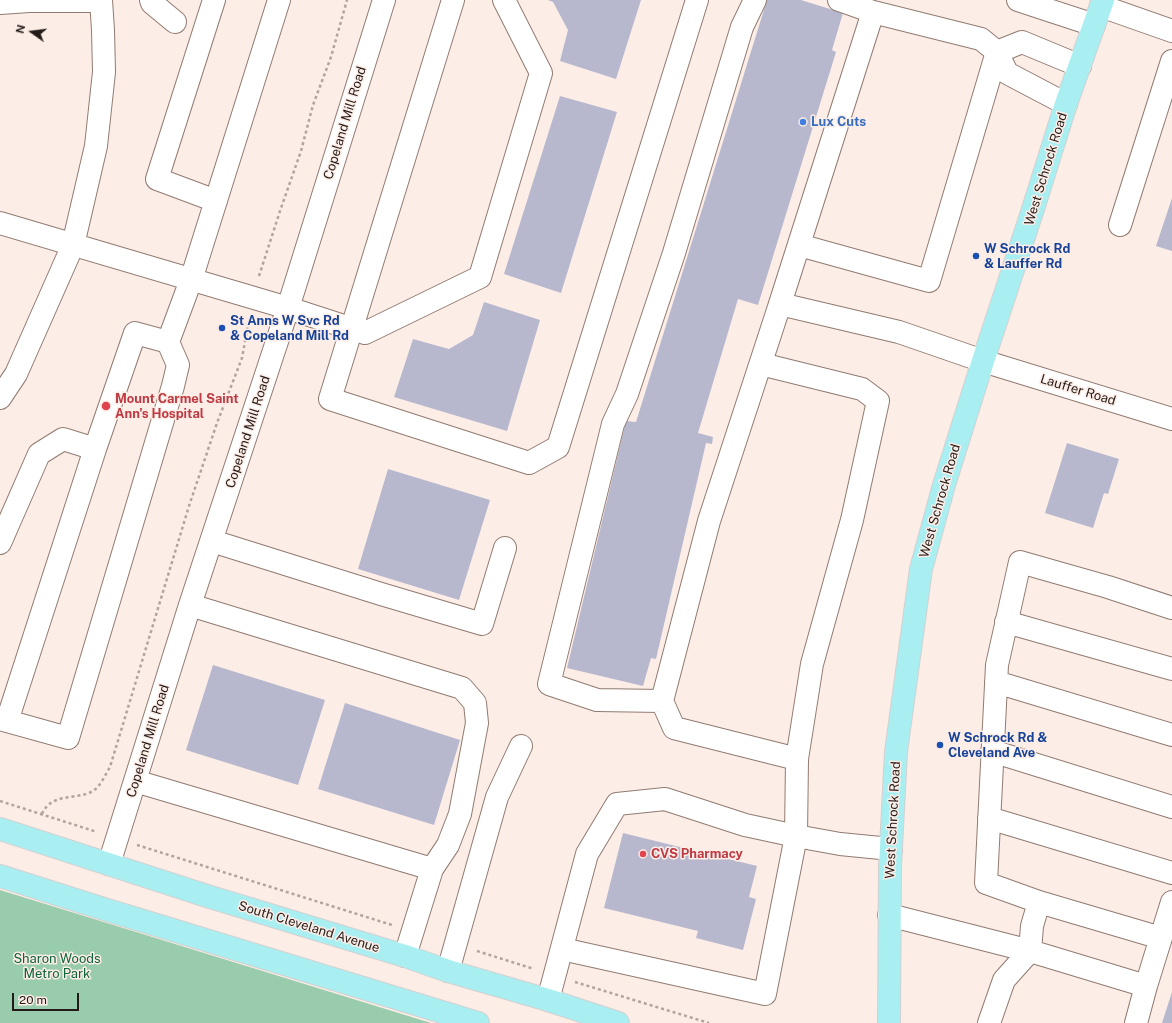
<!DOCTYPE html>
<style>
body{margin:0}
#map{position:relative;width:1172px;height:1023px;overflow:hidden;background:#fdede7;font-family:"Public Sans",sans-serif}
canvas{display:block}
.north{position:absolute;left:12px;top:12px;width:40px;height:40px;-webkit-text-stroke:3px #fdede7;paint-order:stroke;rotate:284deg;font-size:11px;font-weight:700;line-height:16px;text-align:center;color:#241b18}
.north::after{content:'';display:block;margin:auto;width:14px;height:18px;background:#241b18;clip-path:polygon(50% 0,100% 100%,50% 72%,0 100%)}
.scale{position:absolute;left:12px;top:993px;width:67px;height:18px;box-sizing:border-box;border:2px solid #241b18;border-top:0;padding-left:5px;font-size:12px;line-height:14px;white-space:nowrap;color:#241b18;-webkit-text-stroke:3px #fdede7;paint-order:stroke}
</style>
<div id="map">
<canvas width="1172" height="1023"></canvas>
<div class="north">N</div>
<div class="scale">20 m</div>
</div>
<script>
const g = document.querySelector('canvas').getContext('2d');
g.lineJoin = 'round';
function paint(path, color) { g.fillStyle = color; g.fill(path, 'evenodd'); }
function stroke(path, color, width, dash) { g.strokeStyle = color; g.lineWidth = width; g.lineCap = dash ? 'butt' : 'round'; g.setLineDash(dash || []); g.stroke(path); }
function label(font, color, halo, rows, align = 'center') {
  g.font = font + ' "Public Sans",sans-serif'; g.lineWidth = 3; g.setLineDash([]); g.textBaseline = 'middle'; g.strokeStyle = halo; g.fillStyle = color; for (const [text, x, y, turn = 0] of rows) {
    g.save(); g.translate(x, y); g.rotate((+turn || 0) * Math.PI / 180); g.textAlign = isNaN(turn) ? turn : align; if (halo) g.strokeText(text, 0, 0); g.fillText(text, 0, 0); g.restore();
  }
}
paint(new Path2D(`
 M0 890 431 1023H0Z`), '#99ccac');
paint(new Path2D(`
 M548 0H641L616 79 560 61 568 30 553 2Z
 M767 0H801L843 13 832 50 836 52 758 305 738 299 698 433 713 437 712 444 706 443 656 659 651 658 643 686 567 668 626 421 636 422Z
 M560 96 617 112 561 293 504 274Z
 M1172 198V251L1156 246Z
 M484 302 540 320 507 431 394 397 413 339 449 349 473 335Z
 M1067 443 1119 459 1108 494 1104 493 1093 528 1045 513Z
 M388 469 490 500 459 600 358 569Z
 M213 665 325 700 298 785 186 750Z
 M345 703 460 740 434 825 318 789Z
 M623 833 757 866 749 897 756 899 743 950 696 938 698 931 604 908Z
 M1172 992V1023H1162Z`), '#b7b8ce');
const minor = new Path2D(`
 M151 0 152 3 175 22
 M214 0 157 179 216 201
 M453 0 330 399 529 463 558 447 697 0
 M1018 0 1094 25
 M0 3 29 1H101
 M1101 6 1172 31
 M873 12 981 39 997 52 1007 73 1066 104
 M997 52 1022 42 1080 66
 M0 223 288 308 365 333 480 277 541 73 504 0
 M1120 225 1172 61
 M799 245 929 281 997 52
 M779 307 873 12 839 0
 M761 364 862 389 878 401 852 520 812 664 797 759
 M0 398 16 374 73 245 96 146 104 72 103 30 101 0
 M212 541 381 594 482 624 505 548
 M0 543 39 454 63 439 95 449 135 333 168 342
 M190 605 462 688 475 703 477 723 460 814 448 845 432 869 405 956
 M1006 622 1172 669
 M996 682 1172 735
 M662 701 597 700 549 684 613 424 627 394 674 253 742 27 755 0
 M0 719 68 738 173 386 178 365 168 342 191 280 279 0
 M7 721 95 449
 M992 751 1172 807
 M135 781 432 869
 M989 818 1172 873
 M891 849 840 844 796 836 797 759 674 728 662 701 709 521 780 304 899 332 983 361 1172 419
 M109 864 190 605 288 308 384 0
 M1039 902 1161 938
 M889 915 1030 951 1146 986 1136 1023
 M448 971 497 797 521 746
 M1146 986 1172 902
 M548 1000 587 854 617 804 665 799 745 825 796 836 765 994 562 949
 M989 1023 1004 980 1030 951 1032 926 1039 902 986 883 997 665 1020 562 1108 587 1172 608`);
const major = new Path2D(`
 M0 829 207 896 405 956 448 971 548 1000 618 1023
 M0 876 104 909 478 1023
 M889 1023 890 866 896 752 921 569 944 485 983 361 1034 206 1066 104 1103 0`);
stroke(minor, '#917b71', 24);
stroke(major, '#d3d1d1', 24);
stroke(new Path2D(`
 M259 276 280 211 301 151 313 105 331 57 347 0
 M0 801 97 832
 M42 814C51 793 74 800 91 792 100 788 105 775 110 767L189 506 217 423 242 358 249 320
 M137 845 392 925
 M477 951 534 969
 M575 982 709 1023`), '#b1a49f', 2.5, [3, 3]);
stroke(minor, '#fff', 22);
stroke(major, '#a9eef1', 22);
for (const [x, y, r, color] of [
 [803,122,4,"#3f7fe0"],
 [976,256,4,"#1a4fb4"],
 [222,328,4,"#1a4fb4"],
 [106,406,5,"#e0444e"],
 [940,745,4,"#1a4fb4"],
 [643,854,4,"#e0444e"]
]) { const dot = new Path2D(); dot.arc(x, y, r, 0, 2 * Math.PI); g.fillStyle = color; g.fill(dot); stroke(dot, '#fdede7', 1.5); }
label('bold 13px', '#366cbe', '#fdede7', [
 ["Lux Cuts",811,122]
], 'left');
label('13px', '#241b18', '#fdede7', [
 ["Copeland Mill Road",345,123,-73],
 ["West Schrock Road",1046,169,-73],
 ["Lauffer Road",1078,390,17],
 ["Copeland Mill Road",248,432,-72],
 ["West Schrock Road",940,501,-74],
 ["Copeland Mill Road",148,741,-73],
 ["West Schrock Road",893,820,-87],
 ["South Cleveland Avenue",309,927,17]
]);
label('bold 13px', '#164399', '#fdede7', [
 ["W Schrock Rd",984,249],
 ["& Lauffer Rd",984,264],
 ["St Anns W Svc Rd",230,321],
 ["& Copeland Mill Rd",230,336],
 ["W Schrock Rd &",948,738],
 ["Cleveland Ave",948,753]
], 'left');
label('bold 13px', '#be3a42', '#fdede7', [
 ["Mount Carmel Saint",115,399],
 ["Ann's Hospital",115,414],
 ["CVS Pharmacy",651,854]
], 'left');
label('13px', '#0c633c', '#fdede7', [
 ["Sharon Woods",57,959],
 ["Metro Park",57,974]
]);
</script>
